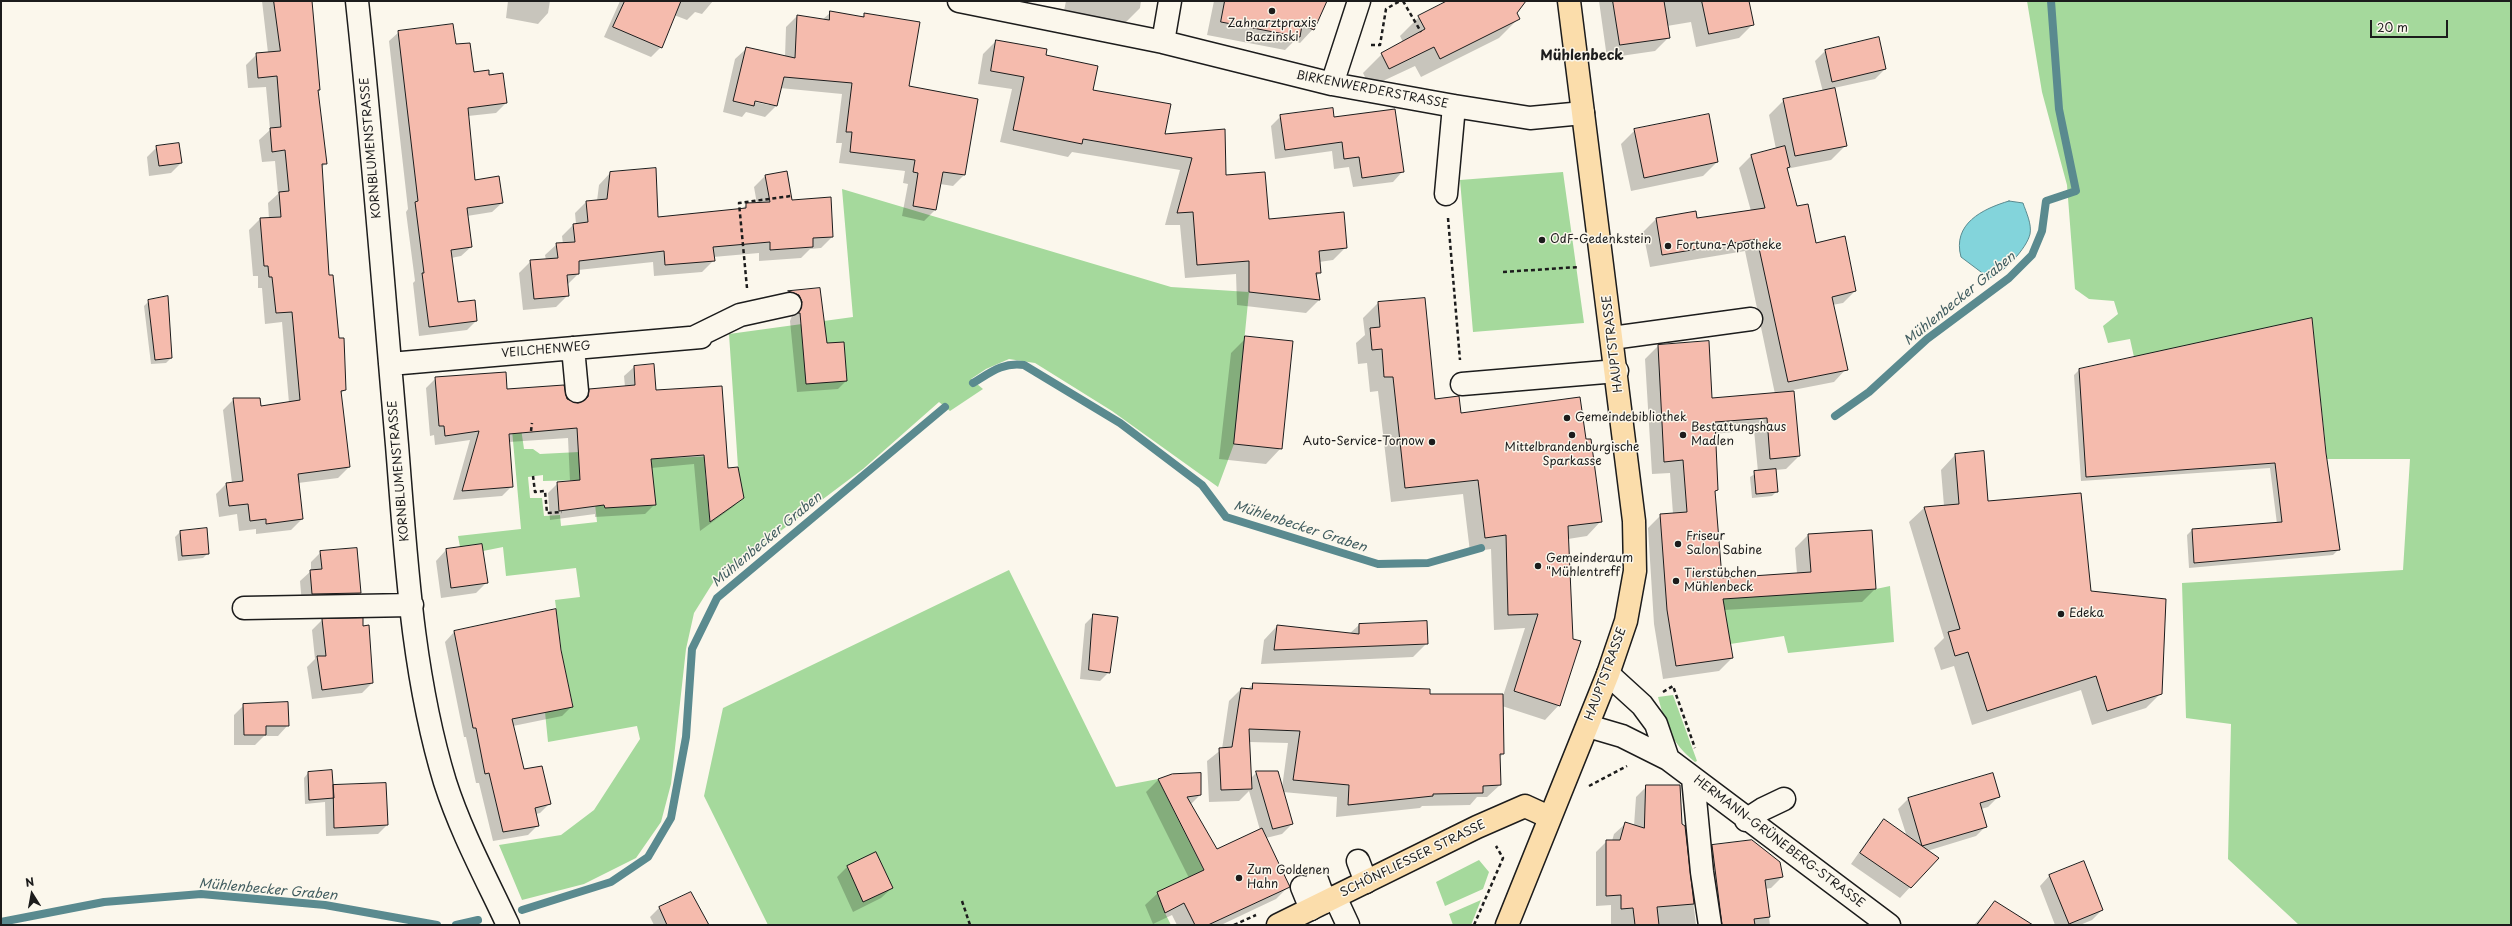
<!DOCTYPE html>
<meta charset="utf-8">
<style>
body{margin:0}
#map{position:relative;width:2512px;height:926px;overflow:hidden;background:#fbf7ec;font-family:"Playpen Sans",sans-serif}
canvas{display:block}
.frame{position:absolute;inset:0;border:2px solid #1c1c1c;pointer-events:none}
.north{position:absolute;left:12px;top:874px;width:40px;height:40px;-webkit-text-stroke:3px #fbf7ec;paint-order:stroke;rotate:349deg;font-size:11px;font-weight:700;line-height:16px;text-align:center;color:#1c1c1c}
.north::after{content:'';display:block;margin:auto;width:14px;height:18px;background:#1c1c1c;clip-path:polygon(50% 0,100% 100%,50% 72%,0 100%)}
.scale{position:absolute;left:2370px;top:20px;width:78px;height:18px;box-sizing:border-box;border:2px solid #1c1c1c;border-top:0;padding-left:5px;font-size:12px;line-height:14px;white-space:nowrap;color:#1c1c1c;-webkit-text-stroke:3px #fbf7ec;paint-order:stroke}
</style>
<div id="map">
<canvas width="2512" height="926"></canvas>
<div class="frame"></div>
<div class="north">N</div>
<div class="scale">20 m</div>
</div>
<script>
const g = document.querySelector('canvas').getContext('2d');
g.lineJoin = 'round';
function paint(path, color) { g.fillStyle = color; g.fill(path, 'evenodd'); }
function stroke(path, color, width, dash) { g.strokeStyle = color; g.lineWidth = width; g.lineCap = dash ? 'butt' : 'round'; g.setLineDash(dash || []); g.stroke(path); }
function label(font, color, halo, rows, align = 'center') {
  g.font = font + ' "Playpen Sans",sans-serif'; g.lineWidth = 3; g.setLineDash([]); g.textBaseline = 'middle'; g.strokeStyle = halo; g.fillStyle = color; for (const [text, x, y, turn = 0] of rows) {
    g.save(); g.translate(x, y); g.rotate((+turn || 0) * Math.PI / 180); g.textAlign = isNaN(turn) ? turn : align; if (halo) g.strokeText(text, 0, 0); g.fillText(text, 0, 0); g.restore();
  }
}
paint(new Path2D(`
 M2027 1H2511V925H2299L2228 859 2231 724 2186 718 2182 583 2403 570 2410 459H2327L2312 318 2134 357 2130 339 2108 343 2103 326 2118 314 2114 301 2089 299 2075 289 2067 185 2042 92Z
 M1563 172 1584 323 1473 332 1460 180Z
 M842 189 1171 287 1249 292 1234 444 1218 487 1112 411 1035 363 1009 359 986 369 971 379 983 389 950 411 939 402 863 469 714 581 694 613 686 649 671 784 661 822 636 858 584 884 522 900 499 845 561 835 594 810 640 739 637 726 548 742 545 712 573 706 562 655 555 600 580 597 576 568 506 576 503 547 483 551 481 544 460 547 458 536 521 529 512 430 521 428 524 449H533L540 454 579 452 580 480 543 481V475L528 477 530 498H542L544 516 560 515 561 526 597 522 589 451 668 419 671 458 715 456 717 469 705 471 710 522 743 498 738 467 729 334 853 317Z
 M1009 570 1116 787 1158 779 1205 873 1165 913 1171 925H768L704 796 723 708Z
 M1890 586 1894 642 1788 653 1784 636 1730 644 1713 599 1876 589Z
 M1673 695 1697 761 1695 762C1671 742 1666 727 1658 697Z
 M1479 860 1489 872 1483 889 1445 906 1436 882Z
 M1481 900 1471 925H1453L1449 914Z`), '#a5d99c');
const water = new Path2D(`
 M2009 201 2023 203C2026 212 2032 224 2030 234 2027 248 2003 274 1989 278L1961 257C1952 224 1982 209 2009 201Z`);
paint(water, '#83d4db');
stroke(water, '#5a8a8f', 1);
paint(new Path2D(`
 M262 1H311L319 89 317 91 326 163 321 168 329 276 345 390 340 394 349 467 338 478 298 483 302 519 291 530 256 534V529L239 531 237 514 219 517 216 494 227 483H232L223 410 234 399 260 407 289 403 282 322 265 324 262 288H258V276H253L249 230 260 219H269L268 203 278 194 275 161 262 162 259 140 270 130 266 87 248 88 246 65 257 54 268 53Z
 M508 1H550L548 13 538 24 506 18Z
 M620 1H713L702 14 695 12 687 20 674 15 661 47 651 57 604 37Z
 M1066 1H1141L1140 8 1125 23 1064 11Z
 M1214 1H1326L1313 29 1300 43 1294 41 1285 50 1207 35Z
 M1449 1H1524L1516 13 1519 18 1499 38 1421 77 1415 66 1370 87 1363 73 1382 54 1403 42 1400 36 1419 17Z
 M1599 1H1748L1753 24 1739 38 1696 47 1691 22 1667 26 1669 37 1655 51 1607 58Z
 M831 12 862 17 865 14 908 87 977 100 964 175 953 186 940 184 936 209 924 221 902 216 908 184 903 183 905 171 839 163 842 143H836L842 94 780 88 776 106 765 117 746 112 742 117 723 112 735 59 747 48 785 57 786 27 797 16 822 20ZM750 99 769 103V105L750 101Z
 M399 32 455 45 473 74 488 76 506 103 496 113 468 116 474 181 502 203 492 212 467 216 471 247 461 256 451 258 457 304 476 321 467 330 419 336 413 283 415 281 406 212 408 209 389 41Z
 M996 41 1045 56 1092 91 1225 176 1268 220 1346 247 1333 260 1319 262 1320 273 1315 277 1319 300 1306 313 1237 305 1236 274 1185 278 1180 225H1165L1180 170 1072 152 1068 157 1000 142 1012 89 978 84 983 54Z
 M1826 50 1885 69 1875 79 1834 88 1846 145 1831 160 1786 169 1796 207 1815 244 1855 291 1843 303 1832 305 1846 369 1834 382 1793 390 1799 456 1786 469 1775 470 1777 491 1772 496 1752 498 1750 477 1758 472 1754 430 1714 434 1717 490 1714 492 1721 579 1797 574 1795 548 1808 535 1875 589 1862 602 1724 610 1732 658 1719 671 1663 679 1654 624 1648 528 1661 515 1673 514 1670 473 1652 474 1645 359 1658 346 1712 400 1775 394 1745 251 1650 267 1643 232 1656 219 1695 212 1696 219 1751 211 1739 168 1752 155 1776 149 1769 115 1784 100 1823 92 1815 61Z
 M1281 116 1333 119 1403 171 1393 182 1353 187 1349 167 1334 169 1332 151 1275 159 1271 126Z
 M1635 130 1717 162 1703 176 1631 191 1621 144Z
 M157 147 181 163 171 173 149 176 147 157Z
 M610 173 657 218 741 210 747 204H757L754 187 765 176 832 237 821 248 810 249 801 258 759 261V253L713 257 714 260 702 272 654 276 653 262 578 270V274L567 285 568 295 556 307 523 310 519 273 531 261 546 260 545 255 557 244H563L562 236 573 225 576 224 575 213 586 202 597 201 599 185Z
 M819 289 826 344 846 381 838 389 797 392 790 321 794 311 781 299 788 292ZM799 297H801L804 307Z
 M149 301 171 358 166 363 151 364 144 306Z
 M1378 303 1434 400 1460 415 1586 441 1601 521 1587 536 1568 539 1559 705 1545 720 1502 706 1503 754 1499 758 1500 785 1487 797H1477L1470 805 1422 806 1420 808 1336 817 1337 797 1283 792 1292 824 1282 834 1266 838 1288 887 1276 899 1221 925H1177L1172 915 1153 924 1145 905 1158 893 1189 878 1146 792 1158 780 1172 775 1200 795 1190 805 1216 850 1260 830 1249 791 1239 801 1209 802 1207 761 1222 749 1229 701 1241 689 1247 690 1253 684 1502 699 1525 628 1494 630 1491 549 1470 552 1463 494 1391 502 1378 391 1370 392 1367 363 1358 364 1356 343 1365 335 1363 318ZM1249 742 1288 743 1282 788 1257 772 1251 778Z
 M1246 338 1281 448 1266 464 1219 459 1231 353Z
 M634 367 727 469 743 497 733 507 700 531 694 464 651 468 655 504 645 514 595 517V514L550 520 548 493 558 483 570 481 568 438 509 442 512 486 502 496 453 500 470 440 435 445 434 435 430 436 426 388 436 378 566 399 579 404 580 399 590 390 625 387 624 376Z
 M2079 370 2325 453 2339 549 2333 555 2189 568 2187 535 2192 530 2277 524 2270 468 2081 481 2074 375Z
 M1955 455 1988 502 2090 592 2161 693 2146 708 2092 725 2081 690 1972 725 1954 666 1941 670 1934 648 1944 638 1909 522 1924 508 1944 506 1941 470Z
 M206 529 208 553 203 558 178 561 175 537 180 532Z
 M481 545 487 582 476 593 441 598 436 561 446 550Z
 M356 549 360 593 349 603 302 604 300 581 311 571V562L321 552Z
 M1094 615 1109 672 1100 681 1080 679 1085 624Z
 M322 620 372 683 362 693 312 699 307 667 315 659 312 630Z
 M1359 625 1427 643 1413 657 1261 664 1264 640 1277 626 1349 634Z
 M454 632 560 650 572 706 562 716 513 726 524 770 550 803 540 813 536 814 538 825 528 835 493 841 479 783H476L466 737H464L445 642Z
 M244 705 288 725 278 736H264L255 745H234V715Z
 M308 773 332 788 387 825 378 834 326 836 325 802 305 804 304 778Z
 M1647 786 1684 826 1696 925H1611V905L1596 906V852L1607 841H1612L1614 834 1625 824 1634 826 1636 797Z
 M1999 796 1988 807 1981 809 1986 826 1976 836 1927 851 1937 858 1900 898 1851 864 1874 831 1884 821 1907 837 1898 809 1908 799Z
 M1712 846 1782 877 1771 888 1765 889 1770 925H1711L1702 857Z
 M876 853 892 888 881 898 853 912 837 877 847 867Z
 M2050 875 2102 910 2092 920 2080 925H2055L2040 886Z
 M691 893 687 925H654L650 917 659 908Z
 M1995 902 2031 925H1974Z`), '#0003');
stroke(new Path2D(`
 M973 383C991 372 1003 362 1024 365L1120 423 1202 485 1226 517 1378 564 1428 563 1481 548
 M1835 416 1869 392 1927 339 2009 278 2032 255 2042 231 2046 201 2076 191 2059 109 2051 1
 M522 910 611 882 648 857 671 818 686 737 692 649 717 598 945 407
 M1 922 104 902 201 894 325 905 437 925
 M456 925 478 920`), '#5a8a8f', 8);
const building = new Path2D(`
 M274 1H312L320 90H318L327 164H322L329 275H333L339 338H344L346 390 341 391 350 467 298 474 303 519 266 524V519L250 521 248 504 229 506 226 483 243 481 233 398H260L261 406 300 400 292 312 276 313 272 277H269L268 266H264L260 218 281 217 279 192 289 191 285 150 272 152 270 128 281 127 277 76 258 78 256 53 280 51Z
 M625 1H681L662 48 613 27Z
 M1225 1H1327L1314 30 1302 25 1300 37 1221 22Z
 M1447 1H1526L1517 13 1520 19 1440 59 1434 47 1389 69 1381 53 1425 29 1418 16Z
 M1613 1H1664L1670 38 1620 45Z
 M1702 1H1749L1754 25 1709 34Z
 M830 11 864 17V13L920 22 909 86 978 99 965 175 943 172 936 210 913 206 918 173 913 172 915 160 850 152 852 132H846L852 83 784 77 777 106 755 101 754 106 733 101 746 47 795 58 797 15 829 20Z
 M453 24 456 44 470 43 474 72 489 70V75L503 73 507 103 468 108 475 180 499 176 503 203 467 208 472 247 451 250 458 302 475 300 477 321 429 327 422 273H424L415 202 418 201 398 31Z
 M1879 37 1886 69 1832 82 1825 50Z
 M996 40 1047 49 1046 55 1098 66 1093 90 1171 104 1165 134 1225 129 1226 175 1265 172 1269 219 1344 212 1347 248 1319 251 1321 273H1316L1320 300 1249 292V261L1197 265 1193 212 1177 213 1192 158 1083 139 1082 144 1013 130 1024 77 991 71Z
 M1835 88 1847 146 1795 156 1783 99Z
 M1333 108 1334 117 1395 109 1404 172 1362 178 1359 157 1344 159 1342 142 1285 150 1280 115Z
 M1709 114 1718 162 1644 178 1634 129Z
 M179 143 182 163 159 166 156 146Z
 M1785 146 1790 167 1787 168 1797 206 1808 204 1816 243 1845 236 1856 291 1832 297 1848 370 1788 382 1757 239 1662 255 1656 218 1696 211 1697 218 1765 208 1751 155Z
 M656 168 658 217 746 208V203L770 202 765 175 787 171 792 200 831 197 833 237 813 238V247L770 250V242L713 247 715 261 665 265 664 251 579 261V274L567 275 569 296 534 299 530 260 558 258 556 243 575 242 573 224 588 222 586 201 607 199 610 172Z
 M820 288 827 343 844 342 847 381 806 384 800 313H798L802 302 799 295 788 291Z
 M168 296 172 358 155 360 148 300Z
 M1425 298 1435 399 1459 396 1461 413 1580 397 1586 439H1591L1602 522 1568 526 1573 639 1581 641 1560 706 1514 691 1538 614 1508 615 1506 535 1485 538 1478 480 1405 488 1393 377H1384L1382 349 1372 350 1370 328 1380 327 1378 302Z
 M2312 318 2326 453 2340 550 2194 563 2192 529 2282 522 2275 463 2086 477 2079 369Z
 M1245 336 1293 341 1282 449 1234 444Z
 M1709 341 1712 398 1794 391 1800 456 1770 459 1767 418 1715 422 1718 490 1715 491 1722 578 1811 572 1808 534 1872 530 1876 589 1723 599 1733 658 1676 666 1667 610 1660 514 1687 512 1683 460 1664 462 1658 345Z
 M654 364 656 390 722 386 728 468 738 467 744 498 710 522 704 455 651 459 656 505 605 508 604 505 559 511 557 482 580 480 577 428 509 434 513 487 462 491 479 431 445 436 444 426H439L435 377 506 372 507 389 564 385 567 399 578 403 588 397 589 389 635 385 634 366Z
 M1984 451 1988 501 2081 493 2091 591 2166 599 2162 694 2107 711 2096 676 1987 711 1968 652 1955 656 1948 632 1960 629 1924 507 1959 504 1955 454Z
 M1776 469 1778 492 1756 494 1754 471Z
 M207 528 209 554 182 556 180 531Z
 M482 544 488 583 451 588 446 549Z
 M357 548 361 593 312 594 310 570 322 569 320 551Z
 M556 609 561 650 573 707 512 719 524 769 542 766 551 804 535 808 539 826 503 832 489 773 485 774 476 728H473L454 631Z
 M1093 614 1118 617 1110 673 1089 670Z
 M363 618V626L369 625 373 683 322 690 317 656H326L322 619Z
 M1427 621 1428 644 1274 650 1277 625 1359 634V624Z
 M1253 683 1430 689V694H1503L1504 754H1500L1501 785 1483 786V793L1433 794V796L1348 805 1349 785 1293 780 1300 731 1249 729 1252 789 1221 790 1219 748 1232 747 1241 688 1252 689Z
 M288 702 289 726H266V735H244L243 704Z
 M332 770 334 798 309 800 308 772Z
 M1256 771H1278L1293 824 1273 829Z
 M1201 773V795L1187 797 1217 849 1262 828 1290 887 1208 925H1195L1184 903 1165 913 1157 892 1204 870 1158 779 1172 774Z
 M1993 773 2000 797 1980 803 1987 827 1922 846 1908 798Z
 M386 783 388 825 334 828 333 785Z
 M1646 785H1680L1682 824 1685 826 1694 904 1657 907 1659 925H1635L1633 908 1621 909V895L1606 896V840H1620L1625 822 1644 828Z
 M1884 819 1939 858 1911 888 1860 853Z
 M1752 840 1780 862 1783 877 1765 880 1770 917 1754 919 1755 925H1722L1712 845Z
 M876 852 893 888 863 902 847 866Z
 M2084 861 2103 910 2069 924 2049 875Z
 M691 892 709 925H667L659 907Z
 M1995 901 2033 925H1977Z`);
paint(building, '#f5bbad');
stroke(building, '#1c1c1c', 1);
const minor = new Path2D(`
 M357 1C373 149 384 297 397 445 406 557 412 674 445 782 461 832 486 878 508 925
 M959 1 1163 42 1332 84 1454 106 1530 118 1583 113
 M1163 42 1170 1
 M1332 84 1359 1
 M1446 194 1454 106
 M695 337 740 315 790 304
 M1612 338 1751 319
 M573 348 577 391
 M390 364 701 337
 M1462 384 1617 371
 M244 608 412 605
 M1608 674 1642 705 1656 724 1668 759
 M1588 726 1622 736 1668 759 1889 925
 M1693 778 1702 872 1710 925
 M1746 820 1763 809 1784 799
 M1358 861 1366 882
 M1317 880 1325 902
 M1302 887 1311 909
 M1335 897 1348 925`);
const major = new Path2D(`
 M1278 925 1477 827 1525 806 1549 817
 M1507 925 1608 674 1626 621 1635 571 1634 521 1569 1`);
stroke(minor, '#1c1c1c', 25);
stroke(major, '#1c1c1c', 25);
stroke(new Path2D(`
 M1403 1 1421 32
 M1371 45H1380L1386 9 1400 1
 M1448 218 1460 360
 M1503 272 1579 267
 M747 288 739 203 791 196
 M531 431 532 423
 M533 476 535 492 545 491 547 513 562 512
 M1663 692 1673 686 1695 748
 M1589 786 1627 766
 M962 901 970 925
 M1234 925 1256 915
 M1474 925 1503 858 1496 846`), '#1c1c1c', 2.5, [4, 3]);
stroke(minor, '#fbf7ec', 22);
stroke(major, '#fbddab', 22);
for (const [x, y, r, color] of [
 [1272,11,4,"#1c1c1c"],
 [1542,240,4,"#1c1c1c"],
 [1668,246,4,"#1c1c1c"],
 [1567,418,4,"#1c1c1c"],
 [1572,435,4,"#1c1c1c"],
 [1683,435,4,"#1c1c1c"],
 [1432,442,4,"#1c1c1c"],
 [1678,544,4,"#1c1c1c"],
 [1538,566,4,"#1c1c1c"],
 [1676,581,4,"#1c1c1c"],
 [2061,614,4,"#1c1c1c"],
 [1239,878,4,"#1c1c1c"]
]) { const dot = new Path2D(); dot.arc(x, y, r, 0, 2 * Math.PI); g.fillStyle = color; g.fill(dot); stroke(dot, '#fbf7ec', 1.5); }
label('12px', '#1c1c1c', '#fbf7ec', [
 ["Zahnarztpraxis",1272,24,"center"],
 ["Baczinski",1272,38,"center"],
 ["OdF-Gedenkstein",1550,240],
 ["Fortuna-Apotheke",1676,246],
 ["Gemeindebibliothek",1575,418],
 ["Bestattungshaus",1691,428],
 ["Madlen",1691,442],
 ["Auto-Service-Tornow",1424,442,"right"],
 ["Mittelbrandenburgische",1572,448,"center"],
 ["Sparkasse",1572,462,"center"],
 ["Friseur",1686,537],
 ["Salon Sabine",1686,551],
 ["Gemeinderaum",1546,559],
 ["\"Mühlentreff",1546,573],
 ["Tierstübchen",1684,574],
 ["Mühlenbeck",1684,588],
 ["Edeka",2069,614],
 ["Zum Goldenen",1247,871],
 ["Hahn",1247,885]
], 'left');
label('12px', '#1c1c1c', '#fbf7ec', [
 ["BIRKENWERDERSTRASSE",1372,90,11],
 ["KORNBLUMENSTRASSE",371,148,-95],
 ["HAUPTSTRASSE",1613,344,-97],
 ["VEILCHENWEG",546,350,-5],
 ["KORNBLUMENSTRASSE",399,471,-95],
 ["HAUPTSTRASSE",1606,674,-70],
 ["HERMANN-GRÜNEBERG-STRASSE",1779,842,37],
 ["SCHÖNFLIESSER STRASSE",1413,859,-26]
]);
label('italic 13px', '#405c5f', '#fbf7ec', [
 ["Mühlenbecker Graben",1960,299,-39],
 ["Mühlenbecker Graben",1300,527,18],
 ["Mühlenbecker Graben",767,540,-40],
 ["Mühlenbecker Graben",268,890,5]
]);
label('bold 14px', '#1c1c1c', '#fbf7ec', [
 ["Mühlenbeck",1582,56]
]);
</script>
